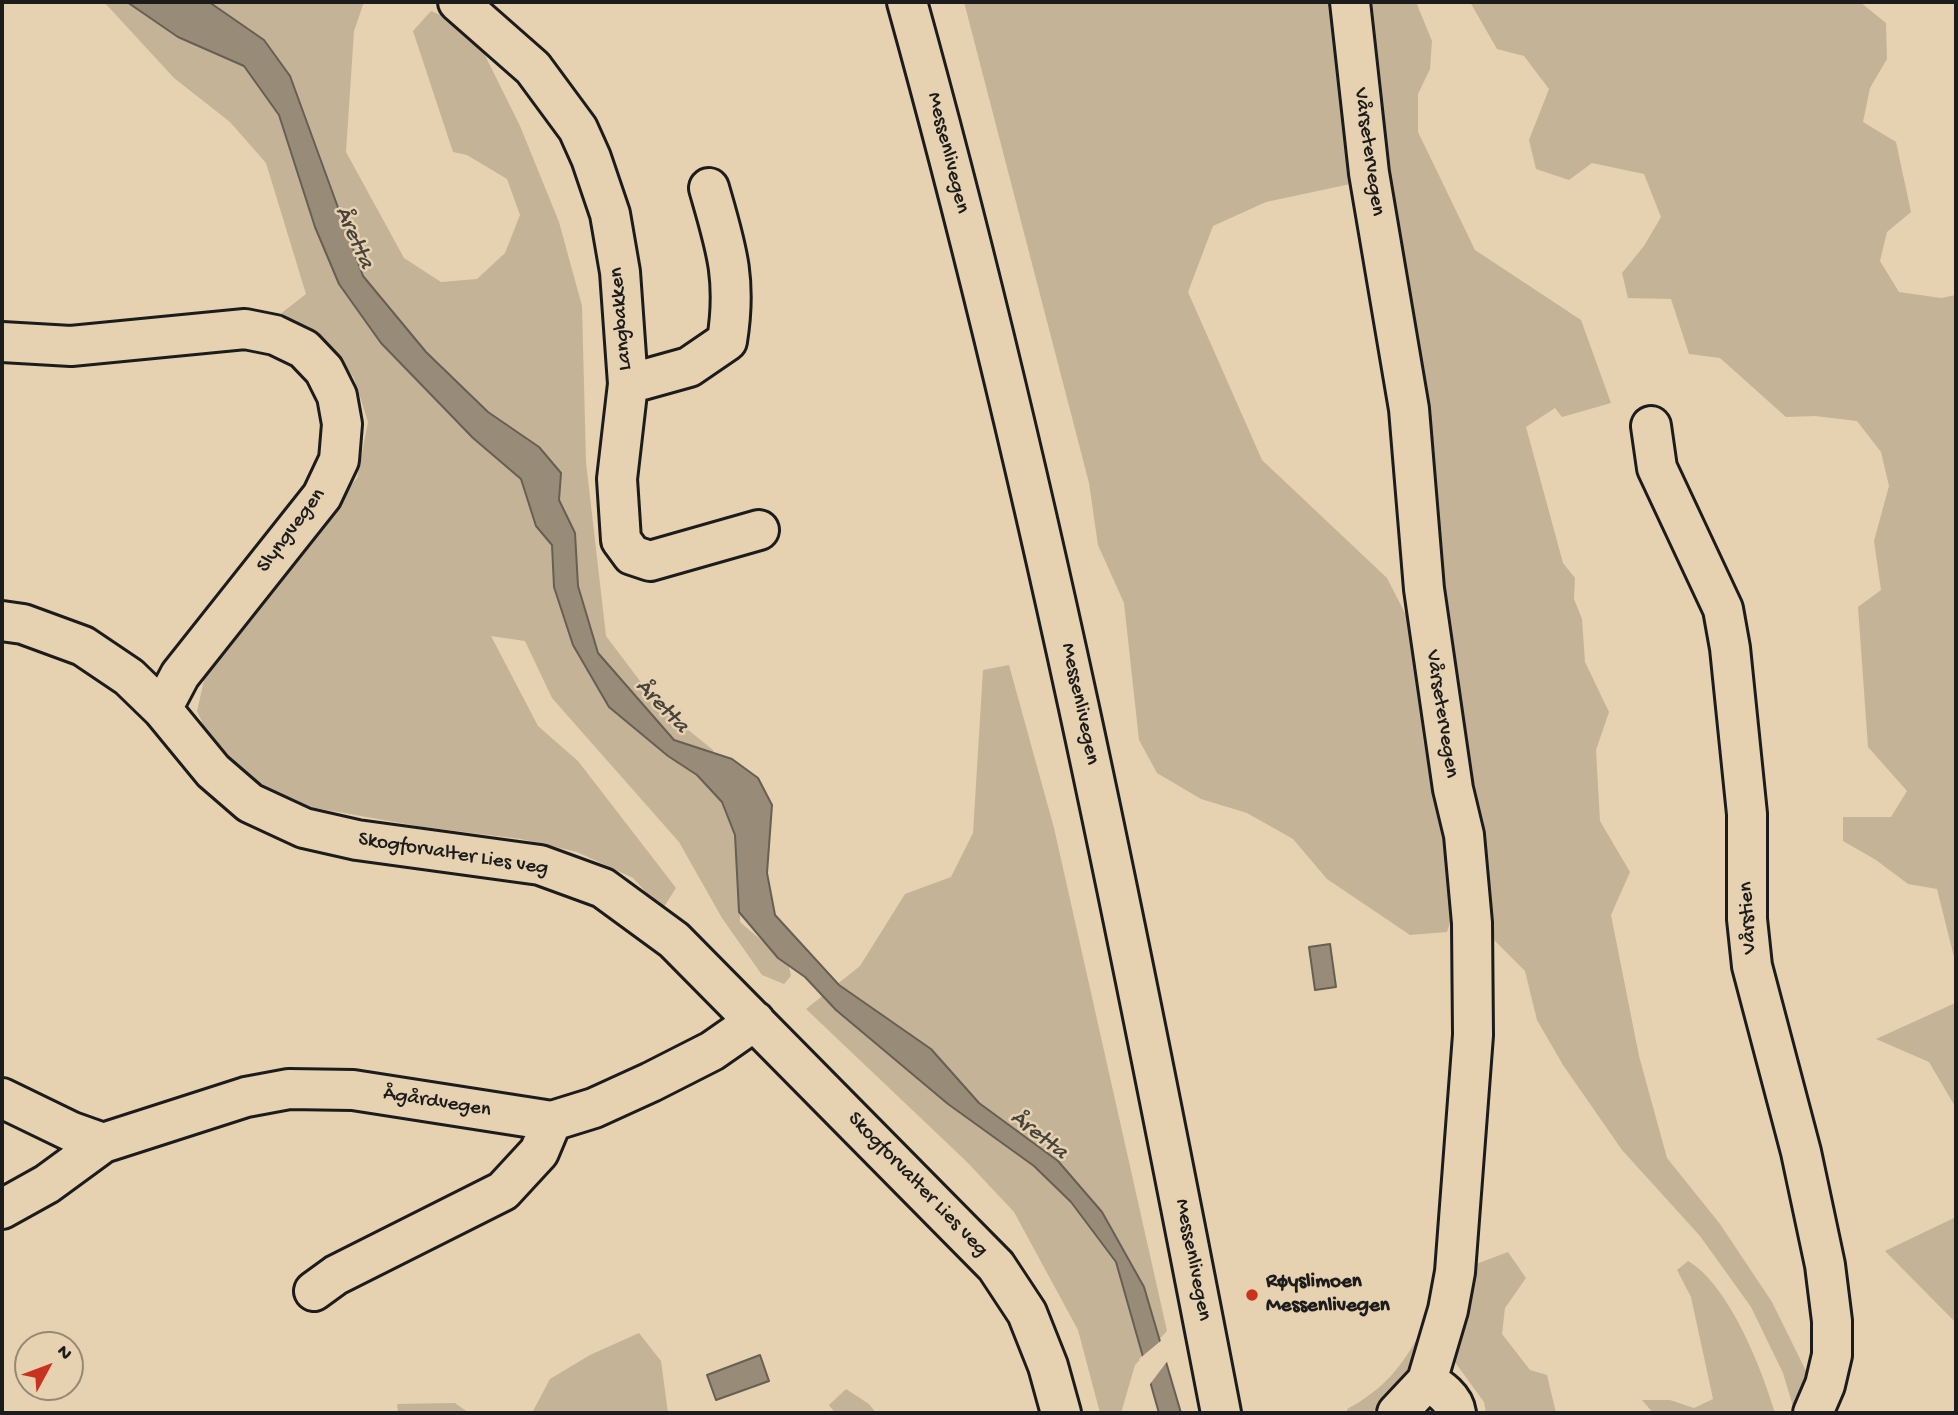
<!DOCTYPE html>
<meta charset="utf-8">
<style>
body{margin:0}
#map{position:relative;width:1958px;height:1415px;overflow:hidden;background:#e6d1b0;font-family:"Gochi Hand",sans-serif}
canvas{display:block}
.frame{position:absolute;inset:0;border:4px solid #1c1c1c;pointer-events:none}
.north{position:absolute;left:14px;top:1331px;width:70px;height:70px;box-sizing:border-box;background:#e6d1b0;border:2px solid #958975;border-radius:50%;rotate:49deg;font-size:19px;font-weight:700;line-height:28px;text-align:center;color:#1c1c1c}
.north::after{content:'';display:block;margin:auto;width:24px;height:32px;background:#c8321e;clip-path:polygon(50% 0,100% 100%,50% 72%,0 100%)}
</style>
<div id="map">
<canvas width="1958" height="1415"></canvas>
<div class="frame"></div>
<div class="north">N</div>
</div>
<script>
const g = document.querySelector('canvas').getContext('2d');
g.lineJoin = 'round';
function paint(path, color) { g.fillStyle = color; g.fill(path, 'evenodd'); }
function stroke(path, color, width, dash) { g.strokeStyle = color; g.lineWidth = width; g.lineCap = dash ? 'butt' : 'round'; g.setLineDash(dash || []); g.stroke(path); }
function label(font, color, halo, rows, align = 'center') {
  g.font = font + ' "Gochi Hand",sans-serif'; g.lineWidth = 5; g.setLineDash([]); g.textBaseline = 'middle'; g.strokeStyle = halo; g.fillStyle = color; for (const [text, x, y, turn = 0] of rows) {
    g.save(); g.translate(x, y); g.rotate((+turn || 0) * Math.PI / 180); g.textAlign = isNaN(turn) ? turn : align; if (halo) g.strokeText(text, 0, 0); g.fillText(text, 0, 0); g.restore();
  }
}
paint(new Path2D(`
 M104 2H364L354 31 346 152 404 258 441 282 477 279 505 253 520 215 507 179 467 155 453 152 413 31 431 11 462 24 476 37 520 126 559 222 582 306 586 462 606 636 640 681 687 729 713 750 740 844V922L788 963 791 976 784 984 762 975 722 918 679 842 552 698 525 641 491 636 538 726 578 761 676 888 662 910 633 878 577 852 521 839 423 827 293 804 252 783 214 748 197 711 205 676 236 629 357 478 368 422 354 378 327 343 279 315 306 294 266 163 230 122 174 78Z
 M964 2H1336L1355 183 1266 202 1213 226 1188 292 1262 460 1387 578 1411 625 1423 738 1432 787 1449 850 1456 905 1447 932 1410 935 1327 879 1293 839 1247 813 1201 799 1157 773 1139 740 1124 603 1098 545 1089 483Z
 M1358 2H1416L1432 41 1430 69 1418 94V132L1475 250 1581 320 1611 403 1562 417 1555 408 1526 427 1563 563 1575 578 1574 599 1582 619 1585 662 1609 712 1596 750 1600 821 1630 872 1611 915 1639 1056 1667 1158 1720 1224 1772 1302 1806 1371V1395L1795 1413 1783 1373 1751 1307 1700 1236 1622 1150 1563 1065 1537 1020 1525 971 1489 935Z
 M1470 2H1860L1886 23 1887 59 1870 88 1863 122 1896 142 1911 212 1887 232 1880 261 1899 292 1941 298 1956 295V965L1937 889 1908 884 1876 860 1843 841V817H1891L1907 791 1868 747 1858 607 1881 590 1874 541 1889 486 1881 452 1857 421 1815 416 1786 417 1720 358 1689 354 1671 299 1628 298 1622 273 1644 246 1661 217 1644 174 1592 163 1569 180 1536 169 1529 140 1549 89 1524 56 1497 49Z
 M1009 665 1054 828 1167 1331 1135 1365 1121 1413H1100L1078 1330 1014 1212 967 1162 806 1009 860 966 905 894 951 877 973 833 983 670Z
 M1953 1004 1956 1005V1108L1929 1062 1876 1039Z
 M1956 1217V1323L1885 1251Z
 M1508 1252 1526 1278 1505 1308 1502 1334 1530 1370 1547 1375 1556 1413H1486L1484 1402 1449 1354 1471 1266Z
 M1688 1261C1729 1285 1762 1369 1775 1413H1653L1642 1400H1670L1694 1408 1713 1399 1691 1297 1677 1270Z
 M1426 1330C1420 1366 1399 1390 1371 1413H1348L1347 1409C1383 1390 1402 1367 1421 1331Z
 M639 1333 661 1361 668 1413H529L533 1411 550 1379 590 1355Z
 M846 1389 869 1404 876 1413H835L829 1405Z
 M455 1403 469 1413H398L397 1404Z`), '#c5b398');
const water = new Path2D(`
 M127 2H209L264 40 290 76 363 276 426 352 488 412 539 447 561 473 559 500 575 533 578 586 598 653 674 740 732 759 758 778 772 805 767 873 775 915 839 985 931 1049 979 1103 1058 1161 1102 1212 1144 1287 1181 1413H1159L1116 1262 1071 1202 1034 1166 948 1104 836 1010 805 977 778 958 739 912 735 835 722 802 697 775 668 756 609 707 573 645 554 587 552 545 536 526 521 479 473 438 381 343 339 284 315 227 279 115 244 66 178 37Z
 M1330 944 1336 987 1315 990 1309 947Z
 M760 1355 769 1381 716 1400 707 1375Z`);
paint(water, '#988c78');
stroke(water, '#665f53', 2);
paint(new Path2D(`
 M1163 1339 1169 1359 1147 1388 1139 1359Z`), '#e6d1b0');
const minor = new Path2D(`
 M458 2 533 68 578 129 591 158 610 214 620 272 628 384 617 479 621 540 632 555 650 561 759 530
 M1350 2 1369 173 1409 409 1424 589 1453 789 1464 835 1472 923 1473 1035 1455 1272 1448 1310 1427 1381 1397 1413
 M2 342 71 346 245 329 275 335 304 349 324 370 337 396 342 424 339 460 322 496 180 675 162 709
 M628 384 689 367 727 341C737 279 726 247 709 188
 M1651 426 1657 468 1723 609 1730 648 1747 814V919L1752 966 1801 1152 1825 1265 1832 1321V1355L1825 1385 1813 1413
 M2 621 23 624 83 646 129 677 162 709 213 771 250 803 304 828 357 840 540 865 603 888 674 940 996 1266 1027 1313 1048 1366 1061 1413
 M2 1098 72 1132 103 1143
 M2 1209 47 1184 103 1143 246 1097 289 1089 353 1090 552 1121 594 1108 651 1082 712 1051 755 1021
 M314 1291 336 1275 503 1191 539 1152 552 1121
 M1427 1381C1439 1388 1454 1398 1456 1413`);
const major = new Path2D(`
 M907 2C1036 467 1130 940 1221 1413`);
stroke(minor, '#1c1c1c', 44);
stroke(major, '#1c1c1c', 44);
stroke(minor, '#e6d1b0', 38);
stroke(major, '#e6d1b0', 38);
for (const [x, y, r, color] of [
 [1252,1295,7,"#c8321e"]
]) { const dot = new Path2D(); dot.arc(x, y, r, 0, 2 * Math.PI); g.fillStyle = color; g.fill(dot); stroke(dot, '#e6d1b0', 2.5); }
label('21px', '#1c1c1c', '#e6d1b0', [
 ["Vårsetervegen",1368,152,82],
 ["Messenlivegen",947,153,76],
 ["Langbakken",622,319,-95],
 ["Slyngvegen",292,531,-53],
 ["Messenlivegen",1079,704,78],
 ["Vårsetervegen",1441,714,81],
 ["Skogforvalter Lies veg",453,855,9],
 ["Vårstien",1749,918,-93],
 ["Ågårdvegen",437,1103,9],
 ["Skogforvalter Lies veg",917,1185,46],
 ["Messenlivegen",1192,1260,79]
]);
label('bold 21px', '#1c1c1c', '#e6d1b0', [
 ["Røyslimoen",1266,1283],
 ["Messenlivegen",1266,1307]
], 'left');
label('italic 23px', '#47433c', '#e6d1b0', [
 ["Åretta",353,238,66],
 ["Åretta",661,707,46],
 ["Åretta",1038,1136,38]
]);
</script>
